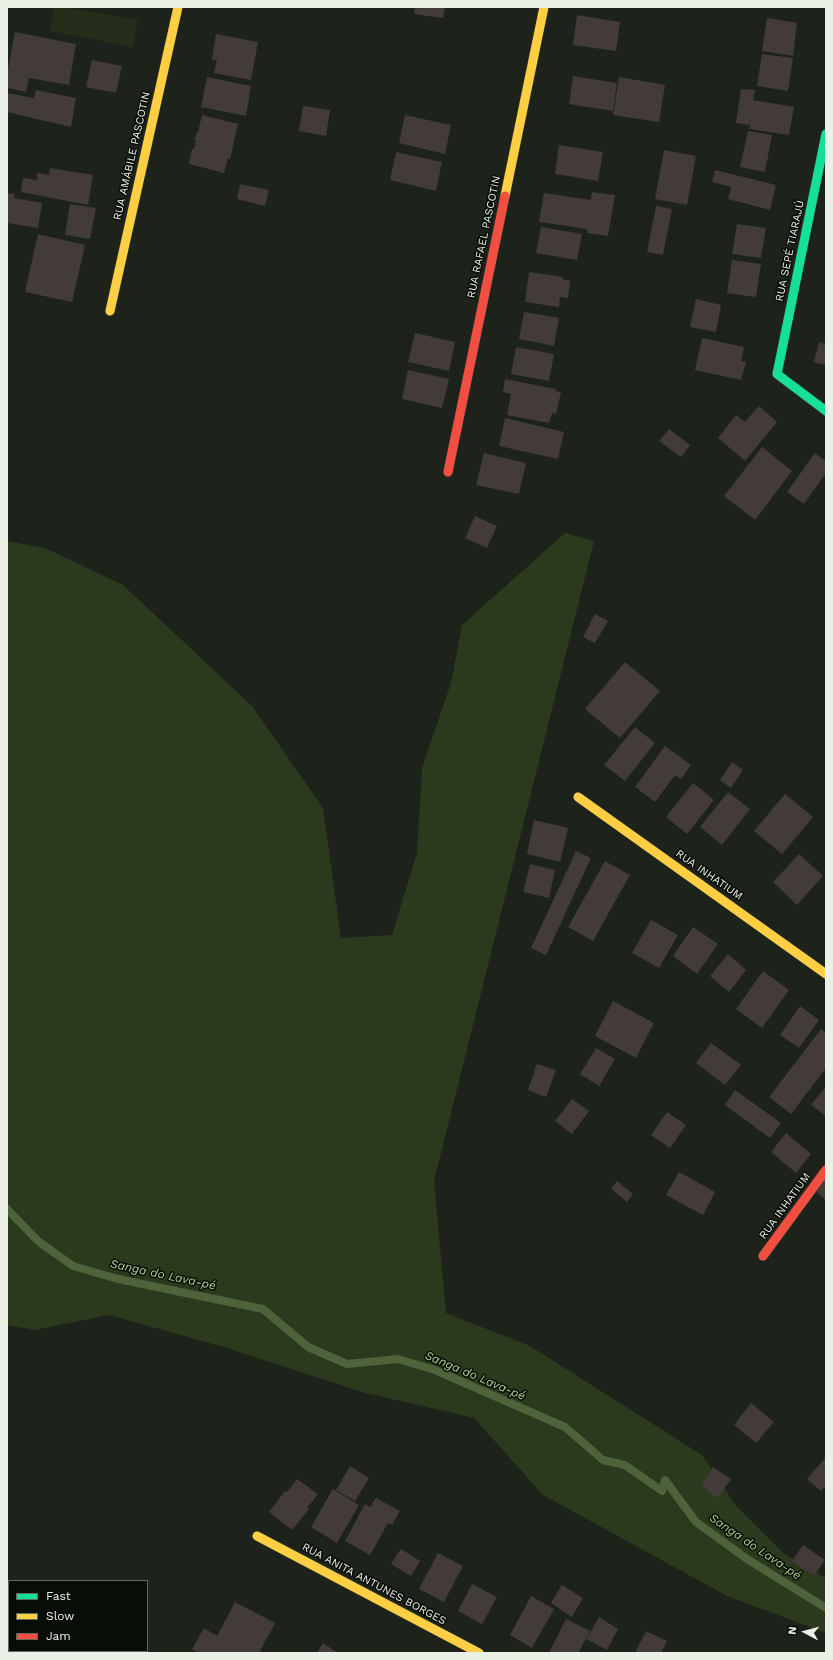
<!DOCTYPE html>
<meta charset="utf-8">
<style>
body{margin:0}
#map{position:relative;width:833px;height:1660px;overflow:hidden;background:#1d221a;font-family:"Work Sans",sans-serif}
canvas{display:block}
.frame{position:absolute;inset:0;border:8px solid #ebf1e7;pointer-events:none}
.legend{position:absolute;left:8px;top:1580px;width:140px;height:72px;box-sizing:border-box;background:#090d07;border:1px solid #636861;margin:0;padding:5px 7px;list-style:none;font-size:12px;color:#ebf1e7}
.legend li{display:flex;align-items:center;gap:8px;height:20px}
.legend b{width:20px;border:1px solid #636861}
.north{position:absolute;left:785px;top:1612px;width:40px;height:40px;-webkit-text-stroke:3px #090d07;paint-order:stroke;rotate:276deg;font-size:11px;font-weight:700;line-height:16px;text-align:center;color:#ebf1e7}
.north::after{content:'';display:block;margin:auto;width:14px;height:18px;background:#ebf1e7;clip-path:polygon(50% 0,100% 100%,50% 72%,0 100%)}
</style>
<div id="map">
<canvas width="833" height="1660"></canvas>
<div class="frame"></div>
<ul class="legend">
<li><b style="height:5px;background:#16e098"></b>Fast</li>
<li><b style="height:5px;background:#ffcf43"></b>Slow</li>
<li><b style="height:5px;background:#f24e42"></b>Jam</li>
</ul>
<div class="north">N</div>
</div>
<script>
const g = document.querySelector('canvas').getContext('2d');
g.lineJoin = 'round';
function paint(path, color) { g.fillStyle = color; g.fill(path, 'evenodd'); }
function stroke(path, color, width, dash) { g.strokeStyle = color; g.lineWidth = width; g.lineCap = dash ? 'butt' : 'round'; g.setLineDash(dash || []); g.stroke(path); }
function label(font, color, halo, rows, align = 'center') {
  g.font = font + ' "Work Sans",sans-serif'; g.lineWidth = 3; g.setLineDash([]); g.textBaseline = 'middle'; g.strokeStyle = halo; g.fillStyle = color; for (const [text, x, y, turn = 0] of rows) {
    g.save(); g.translate(x, y); g.rotate((+turn || 0) * Math.PI / 180); g.textAlign = isNaN(turn) ? turn : align; if (halo) g.strokeText(text, 0, 0); g.fillText(text, 0, 0); g.restore();
  }
}
paint(new Path2D(`
 M54 7H65L138 20 133 47 50 31Z`), '#242e1a');
paint(new Path2D(`
 M565 533 594 541 434 1181 446 1313 530 1346 702 1455 737 1507 784 1554 826 1578V1633L727 1596 543 1495 474 1418 362 1392 227 1348 109 1315 34 1330 7 1325V541L45 548 123 585 252 706 323 808 341 938 392 935 417 853 422 768 451 683 462 625Z`), '#2b391d');
stroke(new Path2D(`
 M7 1209 38 1241 73 1266 118 1279 263 1309 308 1347 347 1364 398 1359 435 1370 565 1427 603 1460 625 1465 662 1491 665 1480 696 1522 747 1559 826 1608`), '#4e623b', 8);
paint(new Path2D(`
 M415 7H445L443 18 414 14Z
 M577 15 620 22 616 51 573 45Z
 M767 18 797 23 793 56 762 51Z
 M15 32 76 44 69 85 29 78 26 92 7 88V74Z
 M216 34 258 42 251 80 214 73 217 60H212Z
 M762 54 793 58 788 91 757 86Z
 M92 60 122 66 116 93 86 87Z
 M573 76 617 83 613 111 569 104Z
 M207 77 251 86 246 116 201 107Z
 M619 77 665 85 659 122 613 115Z
 M741 89 755 90 753 100 794 107 789 135 749 129 751 118 749 125 736 123Z
 M36 90 76 98 71 127 7 112V93L34 98Z
 M303 106 330 110 326 136 299 131Z
 M202 115 238 124 230 159 228 158 224 173 189 164 192 149H194L196 141 194 140 197 132H198Z
 M405 115 451 125 445 154 399 143Z
 M748 131 772 135 765 172 740 167Z
 M559 145 603 152 598 181 555 174Z
 M664 150 696 156 687 205 655 199Z
 M396 152 442 162 436 191 390 180Z
 M50 168 93 175 88 205 21 192 23 178 37 180V173L49 175Z
 M715 170 776 185 770 210 728 199 731 187 712 182Z
 M240 184 269 190 265 206 237 199Z
 M592 192 615 195 608 236 587 233V229L539 222 544 193 591 200Z
 M7 193 15 194 14 198 42 203 38 228 7 223Z
 M70 204 96 208 90 239 65 235Z
 M656 206 672 209 663 255 647 252Z
 M737 224 766 228 761 258 732 254Z
 M541 227 582 234 577 260 536 253Z
 M38 234 85 245 72 302 25 292Z
 M732 260 761 264 756 297 727 293Z
 M529 272 563 277V280H570L568 298 560 297 559 307 525 302Z
 M696 299 721 305 716 332 690 327Z
 M524 312 559 318 554 346 519 339Z
 M415 333 455 342 449 371 408 362Z
 M702 338 744 347 741 361 746 362 741 380 695 370Z
 M819 342 826 344V365L814 362Z
 M516 347 554 354 549 381 511 374Z
 M408 370 449 379 442 408 402 399Z
 M505 379 556 389V391L561 392 556 414 552 413 549 423 507 415 511 394 503 392Z
 M759 406 777 422 745 461 718 438 736 415 745 422Z
 M505 418 564 432 558 459 499 446Z
 M669 429 690 445 681 457 659 441Z
 M762 447 792 471 755 520 724 496Z
 M484 453 526 463 519 494 476 485Z
 M815 453 826 461V473L804 504 787 492Z
 M475 516 497 526 487 548 465 538Z
 M595 614 608 621 595 643 583 637Z
 M625 662 660 691 620 738 585 709Z
 M635 727 655 743 625 781 604 765Z
 M665 746 691 765 681 779 675 775 655 802 635 787Z
 M732 762 743 770 731 788 720 780Z
 M693 783 714 800 687 834 666 817Z
 M728 792 750 809 722 845 700 827Z
 M785 794 813 817 782 854 754 831Z
 M534 820 568 828 560 862 527 854Z
 M576 851 591 858 546 955 531 948Z
 M799 854 823 876 797 905 773 882Z
 M605 861 630 875 593 941 568 927Z
 M530 864 555 870 549 898 523 892Z
 M651 920 678 935 659 968 632 953Z
 M693 927 718 944 697 974 673 956Z
 M728 954 746 970 729 992 710 976Z
 M763 971 789 990 762 1028 736 1009Z
 M613 1001 654 1023 636 1058 595 1036Z
 M800 1006 819 1020 799 1048 780 1035Z
 M821 1029 826 1033V1068L791 1114 769 1097Z
 M711 1043 741 1065 725 1085 696 1063Z
 M596 1048 615 1059 599 1086 580 1074Z
 M537 1064 556 1070 546 1097 528 1090Z
 M826 1086V1116L811 1105Z
 M735 1090 781 1123 770 1138 725 1105Z
 M572 1099 589 1111 572 1134 555 1121Z
 M667 1112 686 1125 670 1148 651 1135Z
 M786 1133 811 1154 796 1173 771 1152Z
 M679 1172 715 1192 703 1215 666 1195Z
 M826 1178V1200L816 1192Z
 M617 1181 633 1194 627 1202 611 1189Z
 M751 1403 774 1422 756 1443 734 1425Z
 M826 1457V1485L821 1491 807 1479Z
 M350 1466 369 1478 355 1501 336 1490Z
 M713 1467 731 1479 718 1498 701 1486Z
 M297 1479 318 1494 307 1508 309 1509 292 1530 269 1512 285 1491 287 1492Z
 M333 1489 359 1505 337 1543 311 1527Z
 M376 1498 400 1511 392 1525 388 1523 370 1555 345 1541 365 1504 370 1507Z
 M803 1545 825 1560 814 1576 792 1561Z
 M401 1549 420 1561 411 1576 391 1564Z
 M438 1553 463 1566 444 1602 419 1589Z
 M472 1584 497 1597 482 1624 458 1611Z
 M562 1585 583 1598 572 1617 551 1603Z
 M531 1596 554 1609 532 1648 510 1635Z
 M235 1602 275 1623 259 1653H199L192 1649 204 1628 217 1636Z
 M599 1617 618 1629 607 1650 586 1639Z
 M566 1619 590 1631 578 1653H549Z
 M646 1631 667 1641 661 1653H635Z
 M323 1643 338 1653H317Z`), '#423b3a');
const fast = new Path2D(`
 M826 134 777 374 826 411`);
const slow = new Path2D(`
 M505 196 544 7
 M110 311 178 7
 M578 797 826 974
 M257 1536 479 1653`);
const jam = new Path2D(`
 M448 472 505 196
 M763 1256 826 1170`);
stroke(fast, '#383d36', 10);
stroke(slow, '#383d36', 10);
stroke(jam, '#383d36', 10);
stroke(fast, '#16e098', 9);
stroke(slow, '#ffcf43', 9);
stroke(jam, '#f24e42', 9);
label('11px', '#ebf1e7', '#090d07', [
 ["RUA AMÁBILE PASCOTIN",132,156,-77],
 ["RUA RAFAEL PASCOTIN",484,237,-78],
 ["RUA SEPÉ TIARAJÚ",790,251,-78],
 ["RUA INHATIUM",709,875,35],
 ["RUA INHATIUM",785,1206,-54],
 ["RUA ANITA ANTUNES BORGES",374,1584,28]
]);
label('italic 12px', '#afd38f', '#090d07', [
 ["Sanga do Lava-pé",163,1275,12],
 ["Sanga do Lava-pé",475,1376,23],
 ["Sanga do Lava-pé",755,1547,34]
]);
</script>
